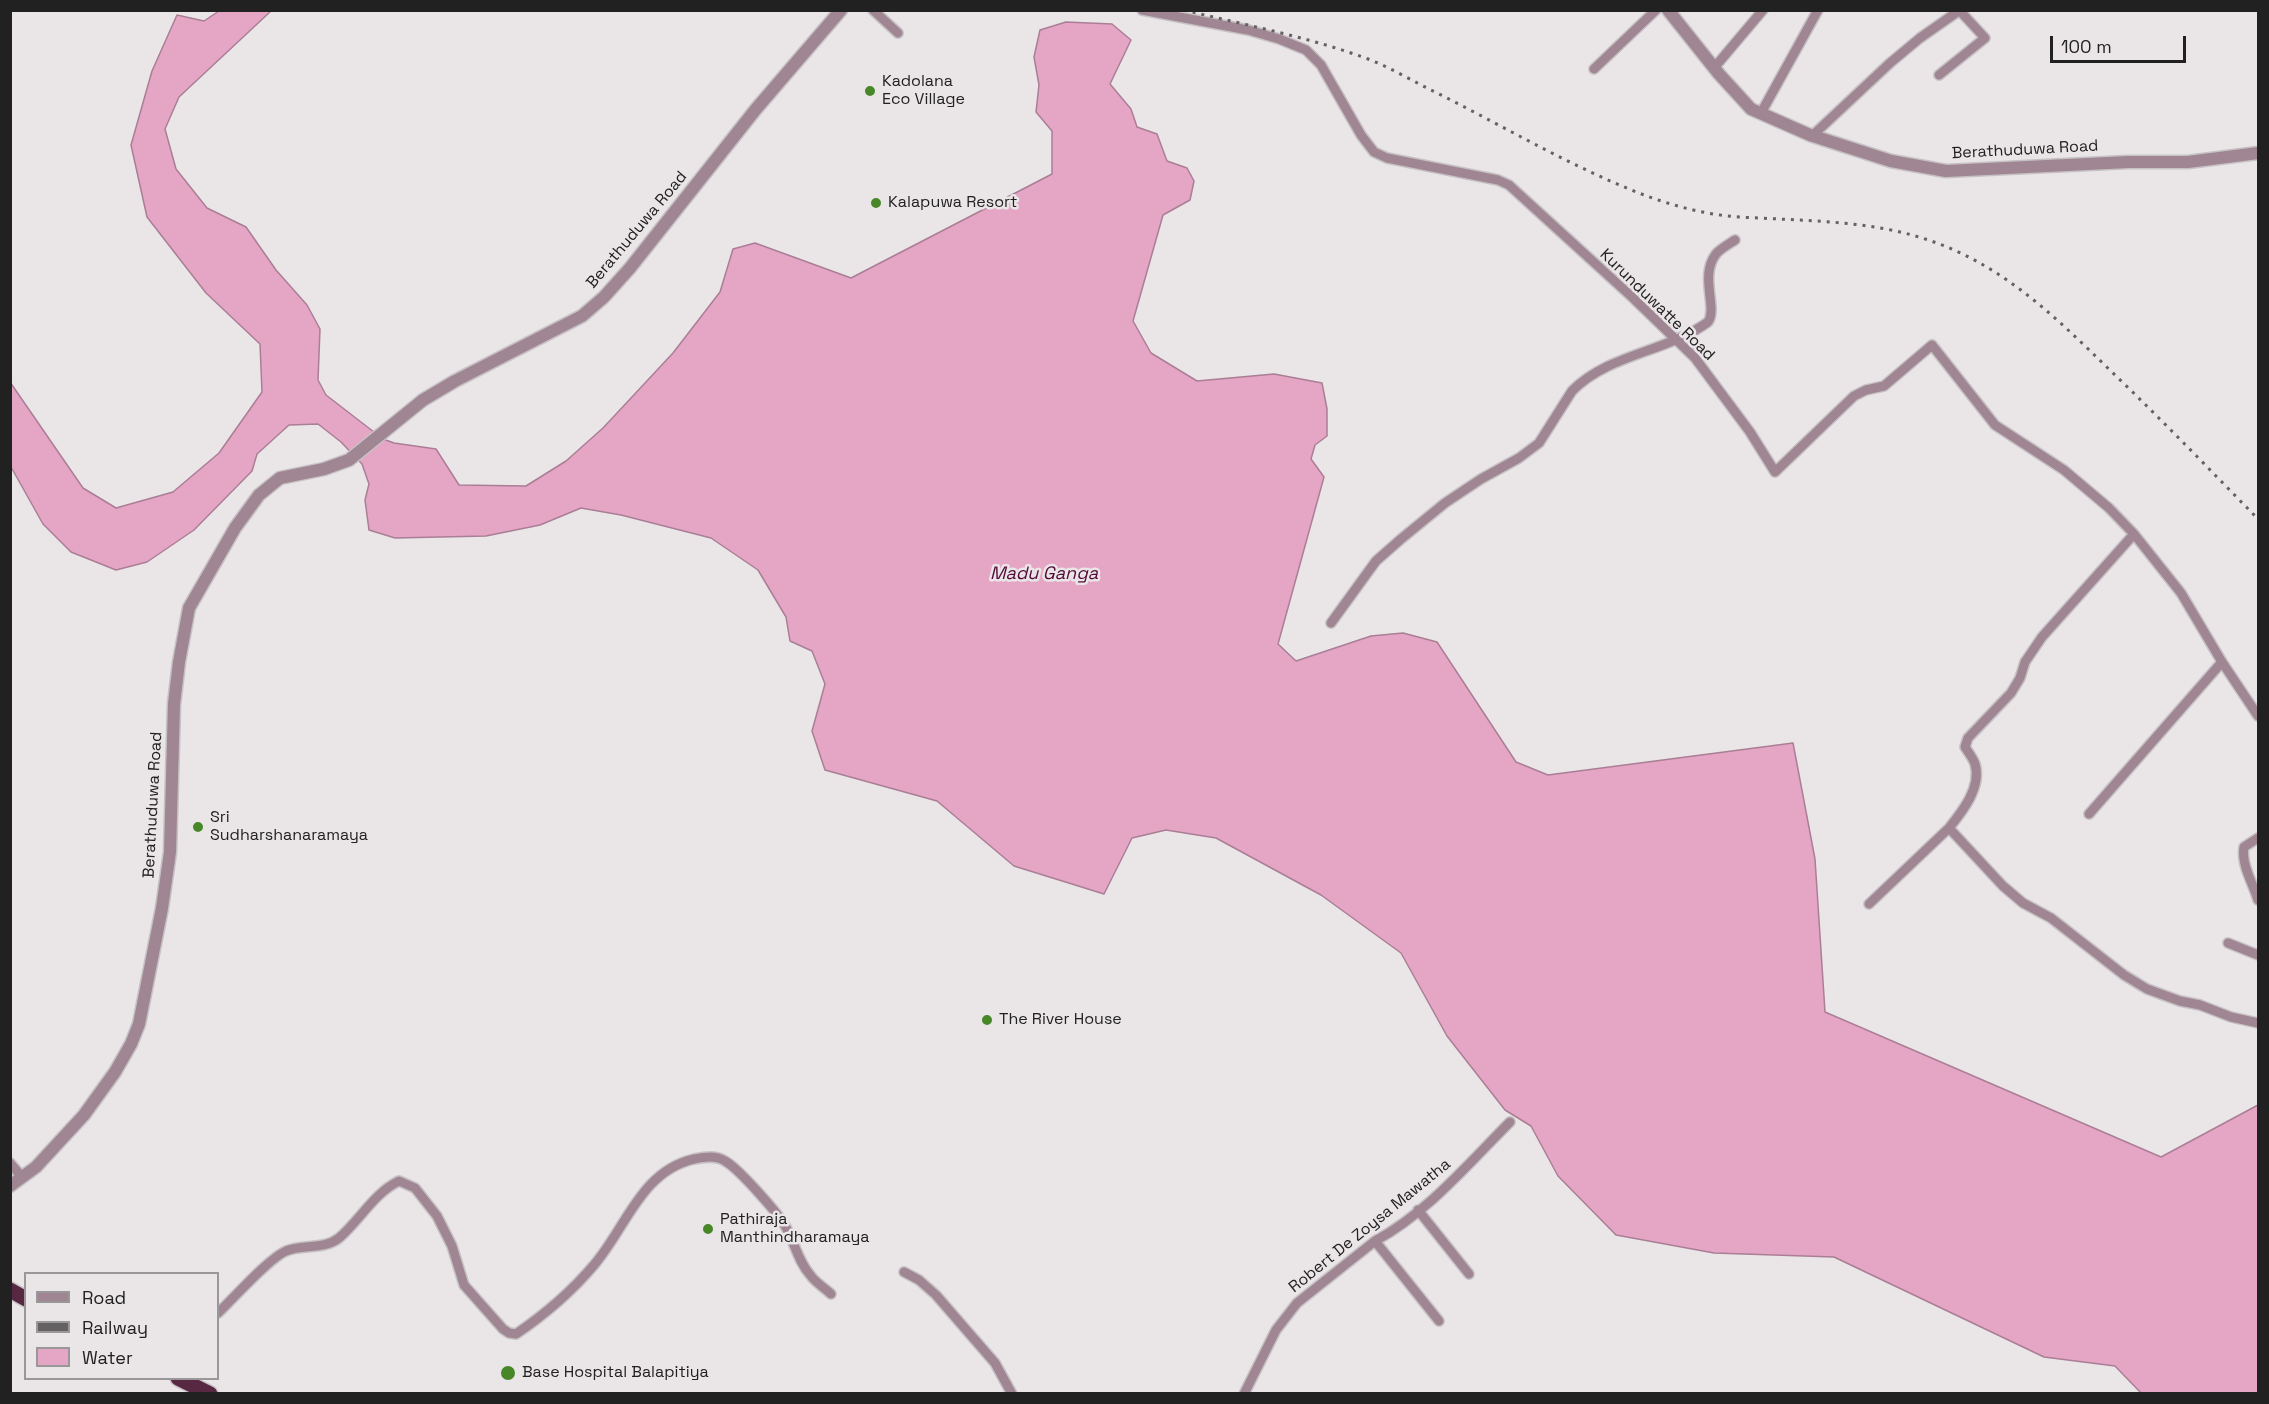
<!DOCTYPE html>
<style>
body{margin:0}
#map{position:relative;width:2269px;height:1404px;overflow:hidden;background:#eae5e7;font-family:"Space Grotesk",sans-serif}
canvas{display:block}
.frame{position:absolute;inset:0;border:12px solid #222122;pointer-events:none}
.legend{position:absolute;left:24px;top:1272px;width:195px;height:108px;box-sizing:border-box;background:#eae5e7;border:2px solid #9a9798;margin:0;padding:8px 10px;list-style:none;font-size:18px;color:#222122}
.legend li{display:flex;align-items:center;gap:12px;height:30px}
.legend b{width:30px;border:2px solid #9a9798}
.scale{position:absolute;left:2050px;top:36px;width:136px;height:27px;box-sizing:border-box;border:3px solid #222122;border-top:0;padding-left:8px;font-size:18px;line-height:21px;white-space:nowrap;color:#222122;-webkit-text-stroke:4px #eae5e7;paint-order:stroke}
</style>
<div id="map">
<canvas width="2269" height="1404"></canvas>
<div class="frame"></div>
<ul class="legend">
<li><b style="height:8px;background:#a08592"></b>Road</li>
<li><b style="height:8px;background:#636162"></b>Railway</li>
<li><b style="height:16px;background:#e5a6c6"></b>Water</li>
</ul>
<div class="scale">100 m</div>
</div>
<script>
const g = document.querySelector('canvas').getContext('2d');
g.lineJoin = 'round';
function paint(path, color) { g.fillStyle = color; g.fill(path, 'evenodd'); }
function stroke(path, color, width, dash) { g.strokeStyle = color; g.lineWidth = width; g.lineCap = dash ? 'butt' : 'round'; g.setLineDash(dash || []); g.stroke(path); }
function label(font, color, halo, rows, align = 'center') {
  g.font = font + ' "Space Grotesk",sans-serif'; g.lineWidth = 5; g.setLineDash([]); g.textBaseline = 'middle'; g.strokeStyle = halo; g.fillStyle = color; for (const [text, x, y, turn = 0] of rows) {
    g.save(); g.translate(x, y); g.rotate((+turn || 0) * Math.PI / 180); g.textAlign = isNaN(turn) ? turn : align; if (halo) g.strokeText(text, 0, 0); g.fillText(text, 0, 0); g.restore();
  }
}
const water = new Path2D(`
 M219 11H271L179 97 165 129 176 169 207 208 246 227 276 270 307 305 320 329 318 380 326 395 383 439 394 443 436 449 459 485 526 486 566 461 603 428 673 353 720 292 733 249 755 243 851 278 1052 174V131L1036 112 1039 85 1034 57 1040 30 1066 22 1112 24 1131 40 1110 84 1131 109 1137 127 1157 134 1167 161 1187 168 1194 181 1190 200 1163 215 1133 321 1151 353 1197 381 1274 374 1322 383 1327 409V436L1315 445 1311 459 1324 477 1278 644 1296 661 1371 636 1403 633 1437 642 1516 762 1548 775 1793 743 1815 859 1825 1012 2161 1157 2258 1105V1393H2141L2115 1366 2044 1357 1834 1257 1714 1253 1616 1235 1558 1176 1531 1126 1505 1110 1447 1036 1401 953 1321 895 1216 838 1166 830 1132 838 1104 894 1014 866 937 801 825 770 812 731 825 684 812 651 790 641 786 617 758 570 711 538 621 515 581 508 540 525 486 536 395 538 369 530 365 500 369 484 362 464 341 442 318 424 289 425 257 454 252 471 194 530 147 562 116 570 71 552 43 524 11 467 10 382 83 488 116 508 173 492 219 453 262 392 260 344 206 293 147 217 131 145 152 71 177 15 204 21Z`);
paint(water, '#e5a6c6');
stroke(water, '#aa7e95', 1.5);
const minor = new Path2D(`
 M873 10 898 33
 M1142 10 1248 30 1279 39 1306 50 1321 65 1361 135 1374 152 1387 158 1498 180 1509 185 1632 297 1695 358 1750 432 1775 472 1854 396 1866 390 1884 386 1932 345 1995 425 2064 470 2109 508 2134 534 2181 593 2222 662 2258 716
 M1714 68 1763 10
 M1594 69 1656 10
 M1939 75 1985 38 1960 11
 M1761 113 1818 10
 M1812 136 1890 63 1920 38 1960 10
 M1331 623 1376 561 1401 539 1445 503 1481 479 1519 458 1539 443 1572 391C1608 354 1667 352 1708 322 1718 308 1699 276 1716 254 1720 249 1729 244 1735 240
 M2089 814 2222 662
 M1949 828 2003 886 2023 903 2051 918 2124 975 2147 989 2180 1001 2200 1005 2231 1017 2258 1023
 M2258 838 2244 847C2241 865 2253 883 2258 900
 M1869 904 1949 828C1962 812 1982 787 1975 764 1973 758 1968 752 1965 747L1968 738 2011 693 2020 678 2025 662 2042 637 2134 534
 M2228 943 2258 955
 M10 1163 22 1177
 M1418 1210 1469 1274
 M1375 1241 1439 1321
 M904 1272 919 1280 936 1295 995 1363 1012 1394
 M218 1313C234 1298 268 1259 286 1251 303 1244 324 1250 339 1238 360 1220 374 1193 399 1181L415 1188 437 1216 452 1246 464 1285 503 1329 509 1333 516 1334C544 1315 572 1291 594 1265 626 1228 641 1171 694 1159 704 1157 716 1155 725 1161 738 1168 775 1210 784 1224 794 1240 798 1262 811 1276 816 1283 825 1288 831 1294
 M1244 1394 1276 1330 1297 1303 1375 1241C1427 1213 1468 1164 1510 1122`);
const tertiary = new Path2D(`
 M1668 10 1719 74 1751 109 1810 135 1891 161 1946 171 2128 162H2188L2258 153
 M10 1186 36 1167 84 1115 115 1072 131 1044 139 1024 162 908 170 852 174 704 179 662 189 608 235 528 259 495 280 478 324 469 349 460 423 400 455 381 582 316 604 297 630 268 756 109 841 10`);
const trunk = new Path2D(`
 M10 1290 26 1299
 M178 1378 210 1394`);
stroke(minor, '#c6c2c4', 12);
stroke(tertiary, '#c6c2c4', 15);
stroke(trunk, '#c6c2c4', 18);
stroke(minor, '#a08592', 9);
stroke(tertiary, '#a08592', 12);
stroke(trunk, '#582842', 15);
stroke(new Path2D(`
 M1184 10C1245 25 1309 37 1368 59 1389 67 1409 79 1429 89 1500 124 1569 166 1644 195 1674 206 1707 215 1739 217 1789 220 1838 220 1886 229 1987 248 2045 307 2115 375 2164 422 2211 471 2258 519`), '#636162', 3, [3, 6]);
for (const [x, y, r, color] of [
 [870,91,6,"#478728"],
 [876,203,6,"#478728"],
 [198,827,6,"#478728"],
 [987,1020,6,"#478728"],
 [708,1229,6,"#478728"],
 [508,1373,8,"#478728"]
]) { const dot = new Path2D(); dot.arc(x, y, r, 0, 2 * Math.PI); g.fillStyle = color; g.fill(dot); stroke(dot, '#eae5e7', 2); }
label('16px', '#222122', '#eae5e7', [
 ["Kadolana",882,82],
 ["Eco Village",882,100],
 ["Kalapuwa Resort",888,203],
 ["Sri",210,818],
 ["Sudharshanaramaya",210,836],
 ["The River House",999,1020],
 ["Pathiraja",720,1220],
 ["Manthindharamaya",720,1238],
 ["Base Hospital Balapitiya",522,1373]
], 'left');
label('16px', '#222122', '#eae5e7', [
 ["Berathuduwa Road",2025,150,-3],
 ["Berathuduwa Road",637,230,-50],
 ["Kurunduwatte Road",1657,305,44],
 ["Berathuduwa Road",153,805,-87],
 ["Robert De Zoysa Mawatha",1370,1226,-39]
]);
label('italic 18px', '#530938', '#eae5e7', [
 ["Madu Ganga",1044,574]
]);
</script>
